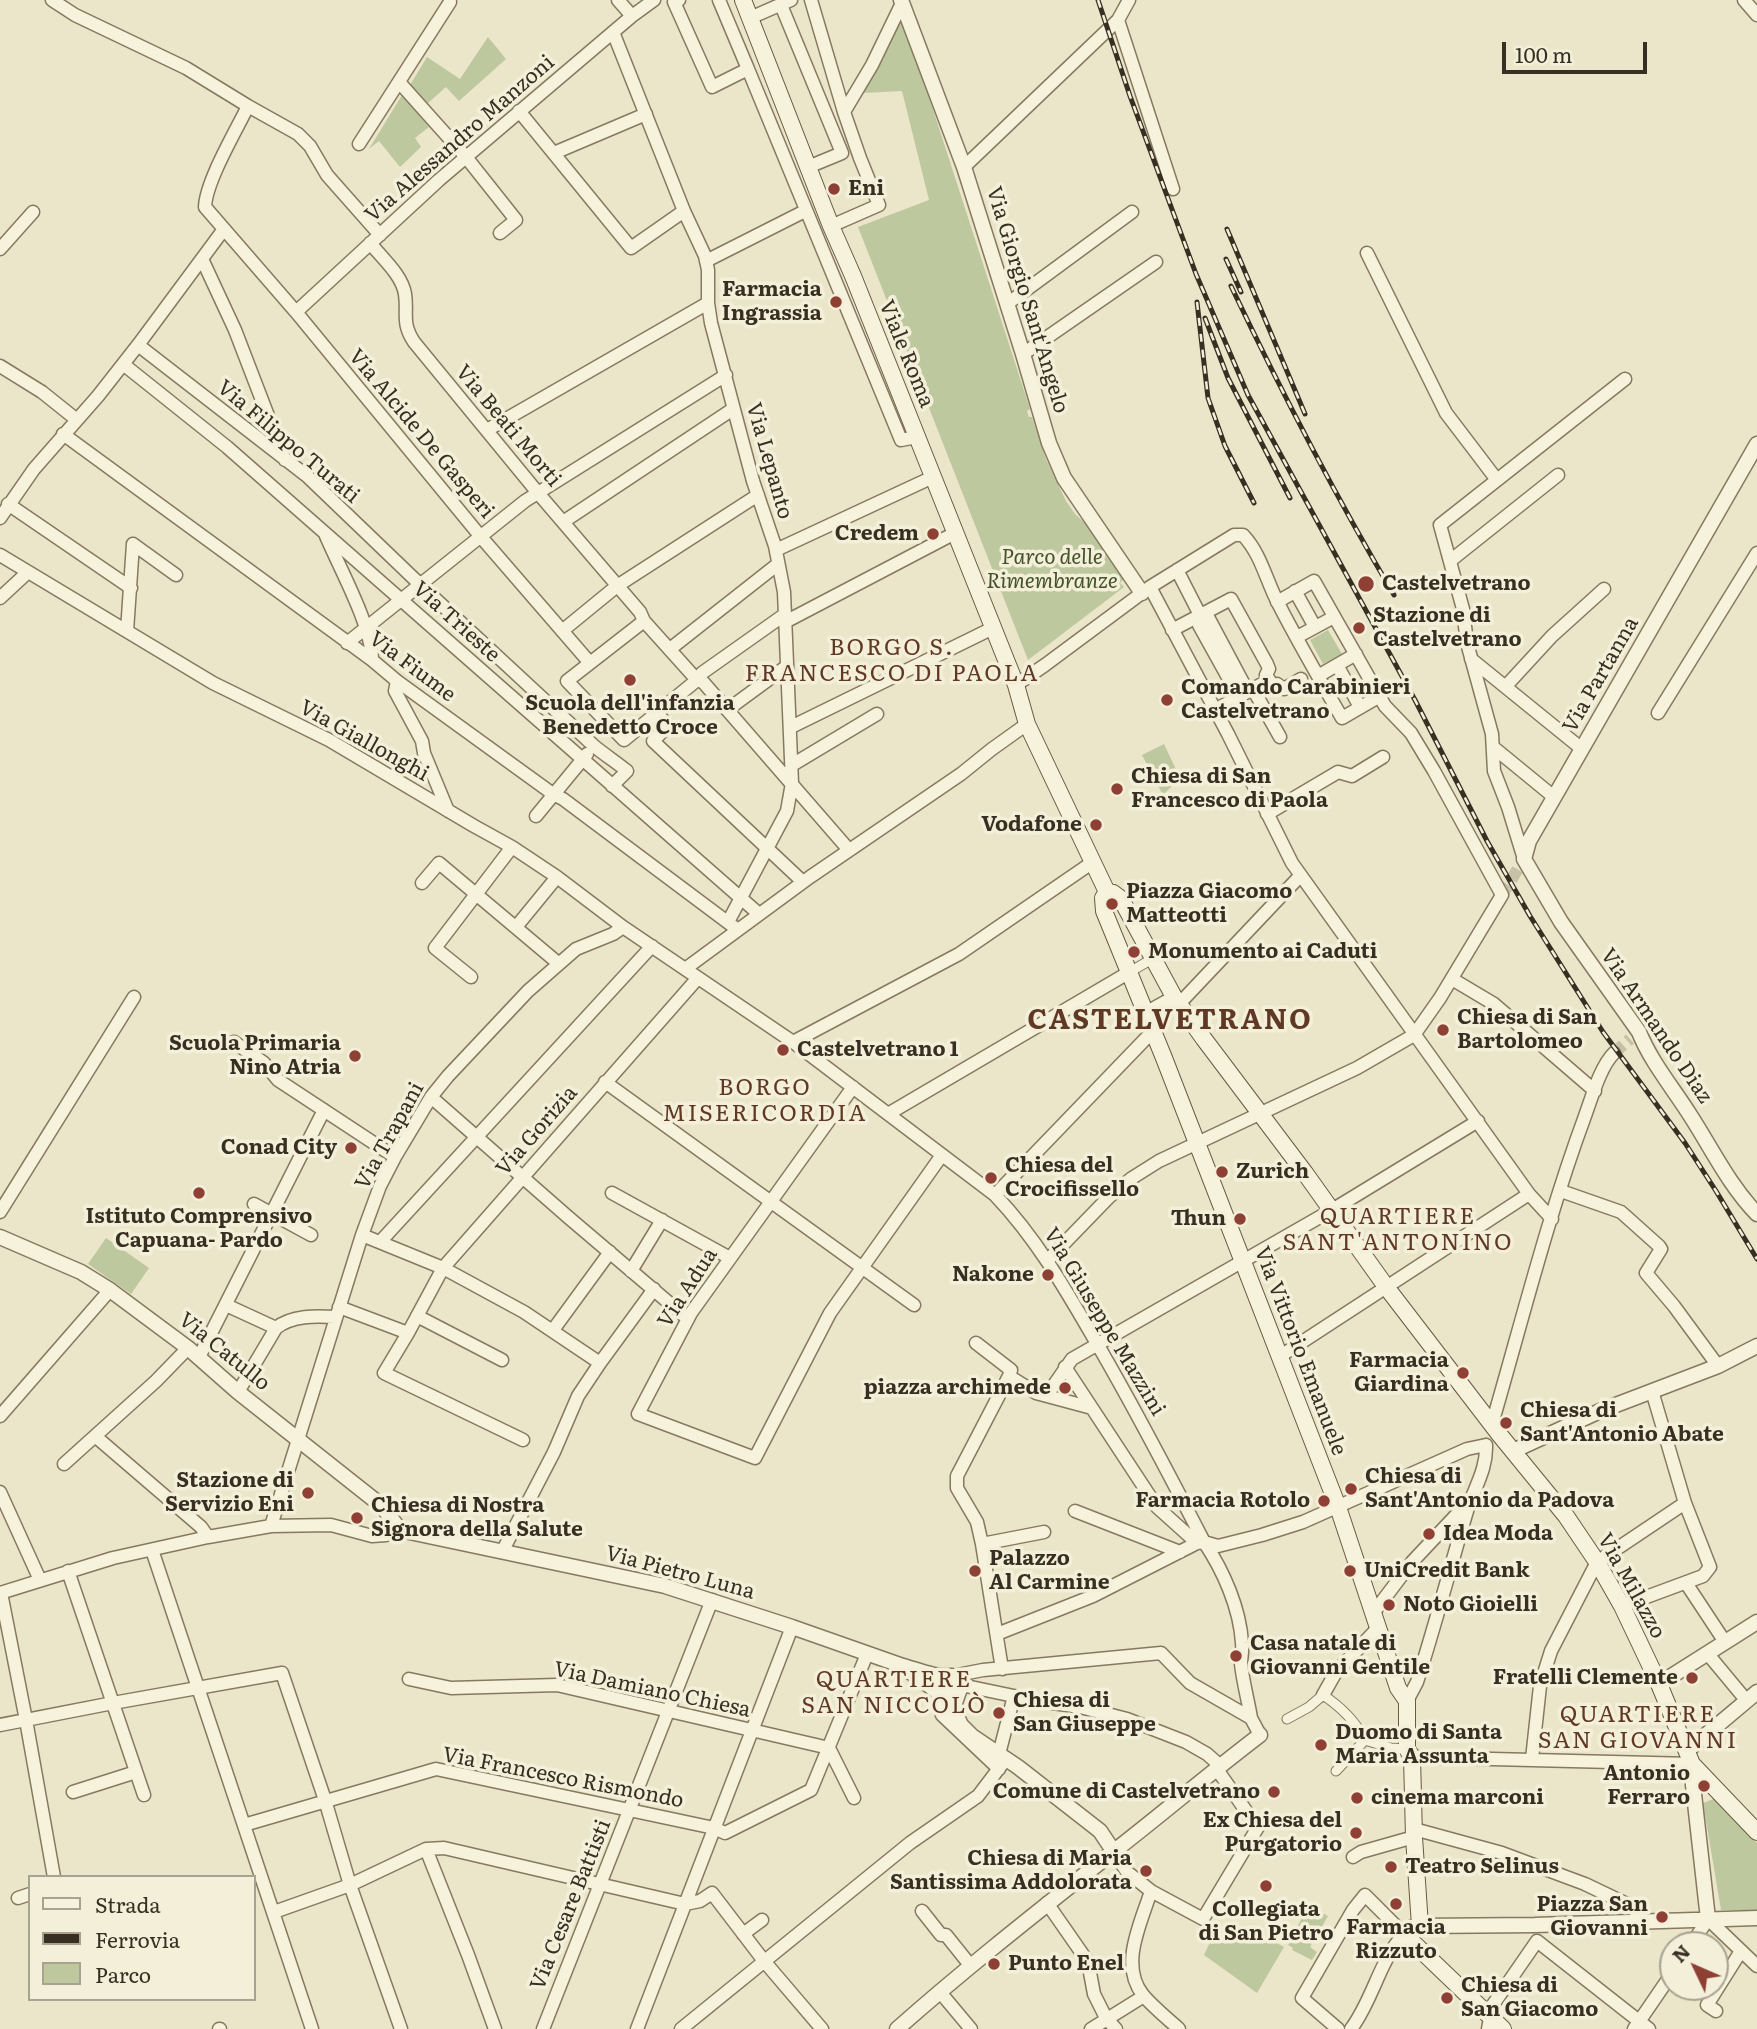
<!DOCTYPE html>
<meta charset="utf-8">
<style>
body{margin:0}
#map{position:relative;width:1757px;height:2029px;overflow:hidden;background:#ebe5ca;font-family:Literata,serif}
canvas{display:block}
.legend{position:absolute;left:28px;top:1875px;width:228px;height:126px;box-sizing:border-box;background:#f3efd9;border:2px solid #a8a290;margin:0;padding:9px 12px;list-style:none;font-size:21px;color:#382f22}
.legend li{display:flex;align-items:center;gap:14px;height:35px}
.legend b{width:35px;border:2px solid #a8a290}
.north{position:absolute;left:1659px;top:1931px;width:70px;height:70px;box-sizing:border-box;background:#f3efd9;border:2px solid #a8a290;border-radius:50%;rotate:314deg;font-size:19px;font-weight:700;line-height:28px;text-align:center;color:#382f22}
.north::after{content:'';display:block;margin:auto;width:24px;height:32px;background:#8f4035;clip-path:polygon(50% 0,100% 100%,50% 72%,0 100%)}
.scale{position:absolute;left:1502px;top:42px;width:145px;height:32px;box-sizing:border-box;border:4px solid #382f22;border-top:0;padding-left:9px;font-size:21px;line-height:24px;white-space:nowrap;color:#382f22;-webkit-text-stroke:5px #f3efd9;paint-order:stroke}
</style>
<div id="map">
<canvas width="1757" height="2029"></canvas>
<ul class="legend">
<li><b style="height:9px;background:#f6f2dc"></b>Strada</li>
<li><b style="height:9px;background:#382f22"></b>Ferrovia</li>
<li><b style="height:19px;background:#bec89e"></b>Parco</li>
</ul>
<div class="north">N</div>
<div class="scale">100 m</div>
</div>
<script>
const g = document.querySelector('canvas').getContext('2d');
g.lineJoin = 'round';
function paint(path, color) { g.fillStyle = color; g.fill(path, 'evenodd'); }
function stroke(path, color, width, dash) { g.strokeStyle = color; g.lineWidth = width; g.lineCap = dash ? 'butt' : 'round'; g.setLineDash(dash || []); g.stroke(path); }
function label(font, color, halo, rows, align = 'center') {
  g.font = font + ' Literata,serif'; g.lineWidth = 7; g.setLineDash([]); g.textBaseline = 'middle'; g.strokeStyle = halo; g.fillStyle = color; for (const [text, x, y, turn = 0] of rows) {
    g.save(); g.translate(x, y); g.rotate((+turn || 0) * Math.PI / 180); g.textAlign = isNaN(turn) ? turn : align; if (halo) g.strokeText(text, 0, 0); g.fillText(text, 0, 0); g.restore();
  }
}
paint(new Path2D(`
 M899 21 905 23 1030 409 1027 411 1029 417H1032L1046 459 1066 501 1075 514 1087 525 1124 579 1120 583 1124 587 1028 660 858 227 929 200 902 91 863 93Z
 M488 37 506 59 459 101 446 87 427 104 410 85 427 57 460 79Z
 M402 95 429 127 415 138 421 147 400 167 379 141 369 149Z
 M1328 630 1342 654 1323 664 1310 640Z
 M1164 744 1180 778 1163 795 1142 755Z
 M106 1238 149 1268 131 1294 88 1264Z
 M1716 1798 1757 1843V1910H1721L1703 1803Z
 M1308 1906 1328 1916 1310 1947 1317 1952 1312 1960 1292 1950 1293 1948 1288 1945Z
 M1243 1925 1284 1947 1257 1993 1204 1955 1214 1934 1225 1938 1230 1929 1239 1933Z`), '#bec89e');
stroke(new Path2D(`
 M1502 895 1524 859
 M1614 1053 1630 1039`), '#c7c1a8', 12, [12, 6]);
const pedestrian = new Path2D(`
 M1128 973 1152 959
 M1287 1719 1309 1707 1323 1695C1341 1707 1355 1720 1365 1740
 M1336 1771 1365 1740 1391 1748 1407 1749`);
const minor = new Path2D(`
 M52 0 75 15 186 68 248 106 298 134 310 146 327 175 380 235
 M618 0 632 16
 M679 0 674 2 712 87 748 69 719 0
 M811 0 844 112
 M1744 0 1757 15
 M781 5 842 153 808 167
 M750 18 791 0
 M1118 20 1173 189
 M613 32 684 211 705 256 708 270V303L711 323 753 481 775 546 784 592 792 783 787 811 728 922
 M748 69 901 440 917 437
 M399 82 466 157 516 220 500 233
 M248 106C236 131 206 181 205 207L296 312 481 537 590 663
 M519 111 631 248 684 211
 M359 144 450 2
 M554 153 646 114
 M964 167 1118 20 1129 0
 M831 226 879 205 860 158 844 112 872 65 902 3
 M370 243C382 258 402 275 405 294 408 314 401 322 414 342L538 493 640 612 644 621 697 680 703 682 849 850
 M0 249 33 212
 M1367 253 1446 413 1497 480
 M202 259 235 330 285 460
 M706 261 805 211
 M1007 304 1132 212
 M296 312 439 180 632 16 654 0
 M138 345 307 476 430 594 594 746C605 755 616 762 627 771L612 786
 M1023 354 1156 262
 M123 364 227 447 759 914
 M0 366 42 392 77 420
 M487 430 708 303
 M63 434 372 660 397 681 553 794 563 799 738 930
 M8 504 131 588
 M0 518 34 469 98 396 138 345 224 229
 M563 522 733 409
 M326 536C340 569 372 626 372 660
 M133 544 176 575
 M776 550 933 477
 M0 555 213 683 329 740 474 826 512 847 557 877 623 927 793 1042 995 1195C1035 1237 1063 1285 1092 1335 1132 1403 1168 1472 1204 1542 1223 1570 1240 1608 1242 1643 1243 1650 1241 1657 1241 1664 1243 1682 1248 1700 1251 1718
 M1450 561 1558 475
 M1177 570 1200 615 1208 617 1248 692
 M1150 587 1228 734 1292 863 1529 1194 1552 1219
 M1295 591 1315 627
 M0 598 28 572
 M1200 615 1199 625 1239 697
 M644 621 567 681 624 740 697 680 702 673 784 615
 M785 622 955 533
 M1172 630 1231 599 1267 664 1269 669 1266 675 1273 686 1277 684 1284 689 1301 679
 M127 631 133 544
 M562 631 617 586 758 495
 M1297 637 1334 617
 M347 643 525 501 726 375
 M670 649 778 564
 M1471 659 1582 749
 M1337 665 1360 707
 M1318 676 1356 654
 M397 681 395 691 422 741 424 753 448 811
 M1016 685 1045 665 1150 587 1234 535H1243C1261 554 1266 580 1278 603 1298 642 1320 680 1342 718L1380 696
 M1506 686 1552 636 1604 589
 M1253 689 1280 737
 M727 710 787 666
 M1215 710 1269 680
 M1658 713 1757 553
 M658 714 668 726 653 741 803 882
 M791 727 993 628
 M1493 747 1554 797
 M792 765 877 714
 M1267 814 1338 772 1352 776 1383 757
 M536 816 587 754
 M1524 859 1508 807 1494 771 1492 734 1467 643 1463 609 1440 525 1625 379
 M422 883 439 863 558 963
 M516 927 557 877
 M685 969 810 877 961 774 992 749 1027 724
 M471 977 435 948 512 847
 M1452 979 1494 1004 1595 1091
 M1179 1004 1300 876
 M1145 1013 1174 997
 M234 1042 264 1063 278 1080 395 1157
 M793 1042 959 954 1093 862
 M605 1082 914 1305
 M853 1087 691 1313 638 1414 755 1458 830 1313 942 1155
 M431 1097 568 1217 688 1319
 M888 1114 1128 973
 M1561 1191 1621 1212 1659 1246 1661 1249 1646 1273 1674 1306 1718 1366
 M612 1193 730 1258
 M995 1195 1153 1031
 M254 1204 311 1235
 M0 1212 134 997
 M362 1235 443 1268 524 1312 600 1363
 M380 1242 652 946
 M1048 1260 1109 1197 1132 1178 1159 1161 1357 1068 1414 1035 1440 998 1502 895 1434 771 1411 733 1385 706 1314 581 1277 602
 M631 1271 662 1220
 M226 1305 276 1328C292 1315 316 1316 335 1317
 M339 1307 408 1333
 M417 1316 502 1360
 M553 1330 610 1252
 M976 1343 1011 1370 1009 1376
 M199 1357 324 1110
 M1279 1357 1529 1194
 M1065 1367 1157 1507 1197 1543
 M1009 1376 1036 1393 1092 1408
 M238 1392 276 1328
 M1047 1395 1072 1359 1332 1210 1478 1121
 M0 1416 110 1290
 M1492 1424C1522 1321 1548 1216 1585 1116 1592 1097 1600 1067 1614 1053
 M95 1436 201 1527 208 1537
 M523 1440 384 1373 408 1333 443 1268 697 979
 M64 1464 156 1381 188 1348
 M0 1492 40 1580
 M1075 1511 1180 1552
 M271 1526 362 1235 380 1186 395 1157 431 1097 448 1076 528 991 576 949 613 934 623 927
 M1204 1542 1218 1546 1262 1535 1303 1522 1467 1449 1486 1445
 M982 1544 1044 1532
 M152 1550 312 2029
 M502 1552 554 1452 578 1396 600 1363 654 1289
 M68 1571 144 1795
 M1686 1583 1725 1642
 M0 1593 113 1558 208 1537 271 1526 331 1525 372 1536 386 1535 400 1530
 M1 1593 26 1720 54 1877
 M1622 1606 1703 1576 1710 1567 1685 1503 1652 1391
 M1374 1612 1412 1562 1459 1512 1468 1507
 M997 1634 1093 1596 1197 1543 1204 1542
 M1707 1653 1746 1700
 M1002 1669 982 1544 977 1522 957 1488V1476L1009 1376
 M952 1676 983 1670 1161 1653 1190 1683 1251 1718 1260 1735
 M409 1679 451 1688 557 1685 829 1748 854 1798
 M958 1680 966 1686 1033 1700 1080 1707 1127 1719 1186 1742 1207 1754 1216 1762V1768L1251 1818 1261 1822 1203 1919 1151 1891 1127 1872 1114 1852
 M941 1685 937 1699 942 1715 999 1769
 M1323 1695 1336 1672 1379 1627
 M1407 1701 1417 1682C1435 1626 1450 1568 1467 1511 1474 1488 1487 1470 1486 1445
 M0 1725 113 1703 282 1673 325 1800 350 1885 401 2029
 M999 1754 1014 1696
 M1412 1757 1692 1764
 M1532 1759 1540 1686 1551 1651 1597 1562 1685 1503
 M73 1792 136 1772
 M244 1825 436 1769 714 1828 725 1833 811 1790 867 1654
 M1414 1829 1502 1853 1585 1884 1631 1906 1646 1922
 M426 1849 468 1955 495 2029
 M1353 1857 1361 1852 1414 1837
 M1151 1891C1141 1923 1119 1965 1143 1995 1153 2007 1167 2018 1179 2029
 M18 1898 30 1894
 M1047 1903 1088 1962 1094 1994 1106 2018 1116 2029
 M922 1911 941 1935H946L970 1965
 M274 1912 350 1885 426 1849 444 1848 685 1904 700 1901 712 1893 764 1961 822 2029
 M743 1934 762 1920
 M1537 1941 1649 2029
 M1691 1945 1708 1919 1757 1966
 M940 1992 971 2029
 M1716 2011 1707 2005 1741 1951
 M219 2029H220
 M543 2029 712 1600
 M637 2029 792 1627
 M681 2029 910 1843 978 1796 1006 1759
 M1091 2029 1144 1996
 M1338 2029 1302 1998 1353 1910 1365 1895 1404 1934C1379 1961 1373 2000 1351 2029
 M1488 2029 1490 2018V2009L1537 1941
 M1634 2029 1673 1972`);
const tertiary = new Path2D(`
 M901 0 964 167 1023 354 1049 443 1064 478 1142 593
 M1757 444 1529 841 1524 859 1561 922 1639 1032C1651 1062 1673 1088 1690 1115 1712 1149 1729 1185 1757 1214
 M0 1237 81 1272 110 1290 188 1348 238 1392 382 1506 400 1530 665 1586 792 1627 903 1666C918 1670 936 1678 952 1676 962 1681 963 1691 954 1697H945L941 1692V1685L947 1677
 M1513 1451 1600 1411 1718 1366 1757 1346
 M909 1671 945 1697
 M1659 1684 1757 1622
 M958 1694 954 1706 955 1712 961 1725 972 1736 1018 1767 1100 1831 1114 1852
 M1688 1750 1757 1692
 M1692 1764 1693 1785 1708 1919
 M1420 1926 1535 1925 1757 1918
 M897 2029C967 1967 1040 1910 1113 1852 1162 1814 1210 1773 1260 1735`);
const secondary = new Path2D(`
 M743 0 831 226 853 276 1016 685 1027 724 1107 892 1113 893 1121 899 1174 997 1204 1039 1305 1173 1387 1288 1499 1434 1566 1516 1597 1562 1622 1606 1659 1684 1692 1764 1757 1832
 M1107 892 1103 898 1104 911 1164 1058 1338 1507 1398 1688 1407 1701V1749L1412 1757 1414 1837 1420 1926 1412 1928 1404 1934 1503 2029`);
stroke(pedestrian, '#867960', 11);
stroke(minor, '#867960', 15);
stroke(tertiary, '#867960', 17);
stroke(secondary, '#685a43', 18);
stroke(pedestrian, '#f6f2dc', 9);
stroke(minor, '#f6f2dc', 12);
stroke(tertiary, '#f6f2dc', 14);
stroke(secondary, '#f6f2dc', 16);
const rail = new Path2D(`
 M1098 0 1130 96 1196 274 1248 395 1415 700 1487 841 1530 916 1603 1032 1685 1143 1716 1191 1757 1259
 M1227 229 1305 414
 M1226 259 1241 292
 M1231 286C1281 391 1335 495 1394 595
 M1197 302 1208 398 1225 446 1254 503
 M1205 318 1228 378 1290 498`);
stroke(rail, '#382f22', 5);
stroke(rail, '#f3efd9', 2.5, [8]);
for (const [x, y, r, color] of [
 [834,189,7,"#8f4035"],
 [836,302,7,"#8f4035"],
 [933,534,7,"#8f4035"],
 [1366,584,9,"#8f4035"],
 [1359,628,7,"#8f4035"],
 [630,680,7,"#8f4035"],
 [1167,700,7,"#8f4035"],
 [1117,789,7,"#8f4035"],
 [1096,825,7,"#8f4035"],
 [1112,904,7,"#8f4035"],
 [1134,952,7,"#8f4035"],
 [1443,1030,7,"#8f4035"],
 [783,1050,7,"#8f4035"],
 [355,1056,7,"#8f4035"],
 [351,1148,7,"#8f4035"],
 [1222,1172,7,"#8f4035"],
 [991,1178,7,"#8f4035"],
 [199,1193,7,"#8f4035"],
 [1240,1219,7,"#8f4035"],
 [1048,1275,7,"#8f4035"],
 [1463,1373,7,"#8f4035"],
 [1065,1388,7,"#8f4035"],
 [1506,1423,7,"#8f4035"],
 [1351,1489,7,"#8f4035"],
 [308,1493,7,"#8f4035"],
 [1324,1501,7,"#8f4035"],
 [357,1518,7,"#8f4035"],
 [1429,1534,7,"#8f4035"],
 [975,1571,7,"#8f4035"],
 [1350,1571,7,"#8f4035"],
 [1389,1605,7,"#8f4035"],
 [1236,1656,7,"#8f4035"],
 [1692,1678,7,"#8f4035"],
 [999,1713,7,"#8f4035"],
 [1321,1745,7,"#8f4035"],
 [1704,1786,7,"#8f4035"],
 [1274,1792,7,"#8f4035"],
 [1357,1798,7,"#8f4035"],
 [1356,1833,7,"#8f4035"],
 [1391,1867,7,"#8f4035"],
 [1146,1871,7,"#8f4035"],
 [1266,1886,7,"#8f4035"],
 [1396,1904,7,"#8f4035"],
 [1662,1917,7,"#8f4035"],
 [994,1964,7,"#8f4035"],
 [1447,1998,7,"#8f4035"]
]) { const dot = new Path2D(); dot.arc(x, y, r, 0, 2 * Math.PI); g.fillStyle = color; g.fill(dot); stroke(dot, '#f3efd9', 2.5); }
label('21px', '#382f22', '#f3efd9', [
 ["Via Alessandro Manzoni",460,139,-41],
 ["Via Giorgio Sant'Angelo",1027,300,73],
 ["Viale Roma",906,354,68],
 ["Via Beati Morti",508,426,50],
 ["Via Alcide De Gasperi",421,434,50],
 ["Via Filippo Turati",288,442,40],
 ["Via Lepanto",769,461,74],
 ["Via Trieste",456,622,42],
 ["Via Fiume",412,667,37],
 ["Via Partanna",1601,675,-60],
 ["Via Giallonghi",364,741,29],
 ["Via Armando Diaz",1656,1026,56],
 ["Via Gorizia",537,1131,-49],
 ["Via Trapani",390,1136,-61],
 ["Via Adua",688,1288,-57],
 ["Via Giuseppe Mazzini",1104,1322,59],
 ["Via Vittorio Emanuele",1300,1351,69],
 ["Via Catullo",224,1352,39],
 ["Via Pietro Luna",680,1573,15],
 ["Via Milazzo",1631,1586,61],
 ["Via Damiano Chiesa",652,1690,12],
 ["Via Francesco Rismondo",563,1778,11],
 ["Via Cesare Battisti",571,1905,-68]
]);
label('bold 21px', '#382f22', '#f3efd9', [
 ["Eni",848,189],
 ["Farmacia",822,290,"right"],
 ["Ingrassia",822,314,"right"],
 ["Credem",919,534,"right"],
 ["Castelvetrano",1382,584],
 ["Stazione di",1373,616],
 ["Castelvetrano",1373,640],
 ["Comando Carabinieri",1181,688],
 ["Castelvetrano",1181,712],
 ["Scuola dell'infanzia",630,704,"center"],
 ["Benedetto Croce",630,728,"center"],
 ["Chiesa di San",1131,777],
 ["Francesco di Paola",1131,801],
 ["Vodafone",1082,825,"right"],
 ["Piazza Giacomo",1126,892],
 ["Matteotti",1126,916],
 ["Monumento ai Caduti",1148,952],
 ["Chiesa di San",1457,1018],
 ["Bartolomeo",1457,1042],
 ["Scuola Primaria",341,1044,"right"],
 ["Nino Atria",341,1068,"right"],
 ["Castelvetrano 1",797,1050],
 ["Conad City",337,1148,"right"],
 ["Chiesa del",1005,1166],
 ["Crocifissello",1005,1190],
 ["Zurich",1236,1172],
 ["Istituto Comprensivo",199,1217,"center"],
 ["Capuana- Pardo",199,1241,"center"],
 ["Thun",1226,1219,"right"],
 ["Nakone",1034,1275,"right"],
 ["Farmacia",1449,1361,"right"],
 ["Giardina",1449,1385,"right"],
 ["piazza archimede",1051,1388,"right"],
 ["Chiesa di",1520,1411],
 ["Sant'Antonio Abate",1520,1435],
 ["Chiesa di",1365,1477],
 ["Sant'Antonio da Padova",1365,1501],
 ["Stazione di",294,1481,"right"],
 ["Servizio Eni",294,1505,"right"],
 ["Farmacia Rotolo",1310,1501,"right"],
 ["Chiesa di Nostra",371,1506],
 ["Signora della Salute",371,1530],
 ["Idea Moda",1443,1534],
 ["Palazzo",989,1559],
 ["Al Carmine",989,1583],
 ["UniCredit Bank",1364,1571],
 ["Noto Gioielli",1403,1605],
 ["Casa natale di",1250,1644],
 ["Giovanni Gentile",1250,1668],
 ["Fratelli Clemente",1678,1678,"right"],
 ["Chiesa di",1013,1701],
 ["San Giuseppe",1013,1725],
 ["Duomo di Santa",1335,1733],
 ["Maria Assunta",1335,1757],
 ["Antonio",1690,1774,"right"],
 ["Ferraro",1690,1798,"right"],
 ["Comune di Castelvetrano",1260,1792,"right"],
 ["cinema marconi",1371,1798],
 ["Ex Chiesa del",1342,1821,"right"],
 ["Purgatorio",1342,1845,"right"],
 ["Chiesa di Maria",1132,1859,"right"],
 ["Santissima Addolorata",1132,1883,"right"],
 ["Teatro Selinus",1405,1867],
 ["Piazza San",1648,1905,"right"],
 ["Giovanni",1648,1929,"right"],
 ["Collegiata",1266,1910,"center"],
 ["di San Pietro",1266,1934,"center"],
 ["Farmacia",1396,1928,"center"],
 ["Rizzuto",1396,1952,"center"],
 ["Punto Enel",1008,1964],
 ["Chiesa di",1461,1986],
 ["San Giacomo",1461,2010]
], 'left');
label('italic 21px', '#43522a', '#f3efd9', [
 ["Parco delle",1052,558],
 ["Rimembranze",1052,582]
]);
g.letterSpacing = '2px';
label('23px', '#603925', '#f3efd9', [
 ["BORGO S.",892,648],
 ["FRANCESCO DI PAOLA",892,674],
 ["BORGO",765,1088],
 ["MISERICORDIA",765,1114],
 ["QUARTIERE",1398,1217],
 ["SANT'ANTONINO",1398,1243],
 ["QUARTIERE",894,1680],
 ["SAN NICCOLÒ",894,1706],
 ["QUARTIERE",1638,1715],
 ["SAN GIOVANNI",1638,1741]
]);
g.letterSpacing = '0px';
g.letterSpacing = '2px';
label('bold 28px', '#603925', '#f3efd9', [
 ["CASTELVETRANO",1170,1021]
]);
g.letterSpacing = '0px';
</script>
